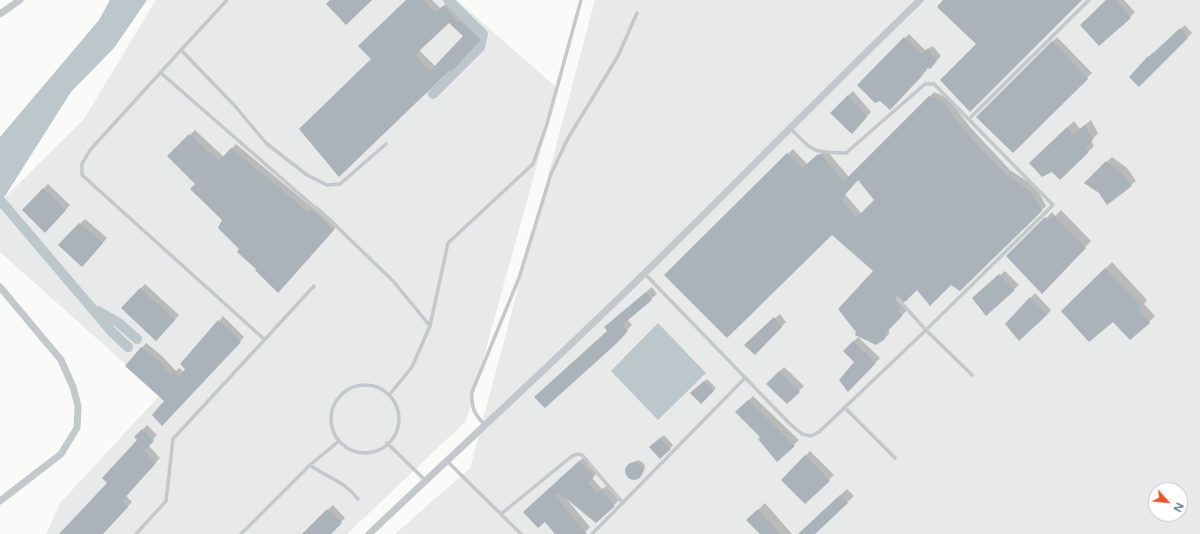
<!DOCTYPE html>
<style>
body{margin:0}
#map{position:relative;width:1200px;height:534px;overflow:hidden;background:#fafaf8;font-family:"Varela Round",sans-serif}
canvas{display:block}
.north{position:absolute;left:1148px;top:482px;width:40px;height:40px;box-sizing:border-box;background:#fff;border:1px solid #c1c8cd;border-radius:50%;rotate:117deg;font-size:11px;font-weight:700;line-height:16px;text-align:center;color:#657683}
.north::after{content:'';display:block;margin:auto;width:14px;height:18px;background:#e4572e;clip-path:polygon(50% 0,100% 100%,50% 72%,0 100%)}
</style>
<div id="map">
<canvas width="1200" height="534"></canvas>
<div class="north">N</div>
</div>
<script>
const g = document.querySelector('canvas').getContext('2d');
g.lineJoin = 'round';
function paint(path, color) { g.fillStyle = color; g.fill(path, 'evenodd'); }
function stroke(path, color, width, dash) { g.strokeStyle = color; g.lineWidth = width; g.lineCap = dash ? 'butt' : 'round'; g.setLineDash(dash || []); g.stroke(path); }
paint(new Path2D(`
 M156 0H457L558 89 466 421 347 534H46L60 503 160 395 0 252V202L84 119Z
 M595 0H1200V534H395L470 468ZM1156 490H1180V514H1156Z`), '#e8e9e9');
paint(new Path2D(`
 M110 0H147L114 48 71 92 5 196 0 200V137L99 20Z
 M658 323 706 373 658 420 611 371Z`), '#bbc7cb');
paint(new Path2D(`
 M407 0H432L440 8 449 2 463 19 465 17 485 34 455 66 450 70 339 176 372 59ZM449 22 465 36 436 67 419 50Z
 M1107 0H1124L1135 12 1130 17Z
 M1185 25 1192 33 1139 85 1130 77 1153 52 1154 54Z
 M909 34 925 50 933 46 941 56 930 67 926 68 927 70 890 109 880 100 858 85Z
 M1057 37 1092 73 1013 151 978 117Z
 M853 91 871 112 851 133 831 113Z
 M934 92 948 98 970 127 1010 170 1036 187 1046 206 960 290 951 284 917 289 901 305 907 310 889 329V334L884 339 874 271 832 234 665 275 793 149 807 164 826 150 849 177ZM859 179 875 200 862 214 845 194Z
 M1091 120 1098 133 1091 141 1094 146 1087 153 1052 171 1030 163 1074 121 1080 129Z
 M195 130 224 157 236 144 314 209 317 206 338 225 282 287 258 269 241 249 224 220 197 184 168 156Z
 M1112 157 1127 168 1136 181 1131 185 1100 192 1085 183Z
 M48 184 70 205 50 227 23 210Z
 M1061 210 1091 241 1042 293 1008 256 1052 212 1055 216Z
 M85 219 107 238 87 261 59 245Z
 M1112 262 1147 300 1144 304 1155 316 1149 322 1113 320 1062 311Z
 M1005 271 1019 285 1014 289 978 294Z
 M145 284 179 315 161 335 123 308Z
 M652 287 657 294 627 319 632 325 627 330H608L611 322Z
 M1035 293 1051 310 1047 315 1006 324Z
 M780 314 786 322 755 354 746 345Z
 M223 316 244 337 167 420 166 401 126 366 146 343 162 356 176 371 179 368 184 372Z
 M858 337 880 358 848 391 855 362 844 351Z
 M784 367 804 386 787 402 767 384Z
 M707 379 716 388 701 403 692 393Z
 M753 396 799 440 777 460 761 437 736 412Z
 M147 425 157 435 148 445 160 458 125 495 132 502 102 534H67L109 483 139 440 135 437Z
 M664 435 673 445 660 458 653 444Z
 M810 451 834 475 805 503 782 480Z
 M584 457 598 472 592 478 602 489 607 486 619 500 614 505 565 497 590 527 583 534H554L550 488Z
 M638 460 642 462 645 466 644 471 636 478 629 477 627 473 628 466Z
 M847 489 854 496 813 534H799Z
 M765 503 792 534H761L748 520Z
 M333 505 345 518 329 534H303Z`), '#0003');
stroke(new Path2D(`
 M433 94 480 47 483 34 448 0
 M0 200 112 332 128 347
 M98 311 119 323 137 339`), '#bbc7cb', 10);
paint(new Path2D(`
 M330 0H372L346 25 326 4Z
 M406 0H423L435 12 444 6 458 23 460 21 481 40 451 72 449 71 339 177 299 129 371 59 358 46ZM449 23 463 36 430 71 415 55Z
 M943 0H1082L970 112 940 80 976 44 937 7Z
 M1106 0H1116L1131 18 1099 46 1080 25Z
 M1180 28 1188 38 1139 87 1129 77 1148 56 1149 57Z
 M904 37 920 54 928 50 937 61 930 69 928 68 922 73 923 75 890 110 880 101 875 103 857 85Z
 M1052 41 1088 79 1013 153 976 117Z
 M848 95 867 117 852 134 830 113Z
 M929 96 943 102 965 132 1005 174 1031 192 1042 211 960 291 951 285 930 306 917 290 905 302 899 296H896L895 300 900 307 897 310 903 315 884 335 885 339 876 345 855 335 856 332 838 309 873 271 832 235 727 338 664 275 787 153 802 168 818 154 821 155 844 181ZM858 180 874 200 856 218 841 199Z
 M1085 125 1093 140 1085 148 1088 153 1060 180 1052 172 1042 177 1029 163 1067 127 1073 134Z
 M189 134 219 161 231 148 309 213 311 210 334 230 278 293 255 270 256 269 237 252 239 249 218 228 222 220 190 189 195 184 167 156Z
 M1106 161 1122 173 1132 186 1107 205 1099 193 1084 183Z
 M43 188 66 210 45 233 22 210Z
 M1054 216 1086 248 1042 294 1006 256 1045 217 1048 221Z
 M79 223 103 243 82 267 58 245Z
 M1105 268 1141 307 1139 310 1150 323 1130 340 1113 322 1089 342 1061 311Z
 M999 274 1015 290 986 316 972 298Z
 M140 288 175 320 156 341 121 308Z
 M646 292 652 300 622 325 628 331 617 343 545 408 534 397 607 331 604 327Z
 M1030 297 1047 315 1019 341 1005 324Z
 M774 317 782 327 755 355 744 345Z
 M218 320 241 342 162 426 152 415 164 401 125 366 141 347 158 360 171 375 173 372 179 377 185 369 180 364Z
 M853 341 876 363 848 392 839 380 854 362 843 351Z
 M779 371 800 392 787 404 766 384Z
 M704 381 714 391 701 404 690 393Z
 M748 400 795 446 777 462 758 439 760 437 735 412Z
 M142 429 154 441 144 451 156 463 122 501 128 507 103 534H59L107 483 102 478 137 440 134 437Z
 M660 438 671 449 660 459 649 447Z
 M805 455 830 481 805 504 781 480Z
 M579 461 594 477 588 483 597 493 602 491 615 506 596 523 558 492 554 495 587 534H555L545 522 538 528 523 512Z
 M625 471a9 9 0 1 1 18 0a9 9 0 1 1-18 0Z
 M840 495 848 503 815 534H798Z
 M327 509 342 523 331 534H302Z
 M758 509 780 534H760L746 520Z`), '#aab3b9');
stroke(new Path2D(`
 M227 0 181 50 235 106 266 143 307 175 327 185 340 184 386 144
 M181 50 90 150 82 164V175L264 339
 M161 73 335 225 393 281 430 326
 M969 119 1089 0
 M644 273 789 423 802 434 811 436 819 432 926 330 1053 205 934 84H925L846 153C812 153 814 152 790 128
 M898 299 926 330 972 375
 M331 419a34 34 0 1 1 68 0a34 34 0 1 1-68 0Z
 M389 395 412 367 430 326 448 243 533 164 547 124 581 0
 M844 407 895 458
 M485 425C474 414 471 407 472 392L519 278 551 174 567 140 618 56 637 13
 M387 443 425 480
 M447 461 521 534
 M310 465C328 478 344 481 358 499
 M501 514 572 456 578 454 582 455 623 503
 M136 534 166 501 173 439 314 286
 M241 534 310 465 339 441
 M592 534 745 378`), '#c3c8cc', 3.5);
stroke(new Path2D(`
 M0 14 20 0
 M0 287 61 360 73 387 78 406 77 428 61 454 0 501
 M369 534C465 443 563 354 657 261 745 174 831 86 920 0`), '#c3c8cc', 7);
</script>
